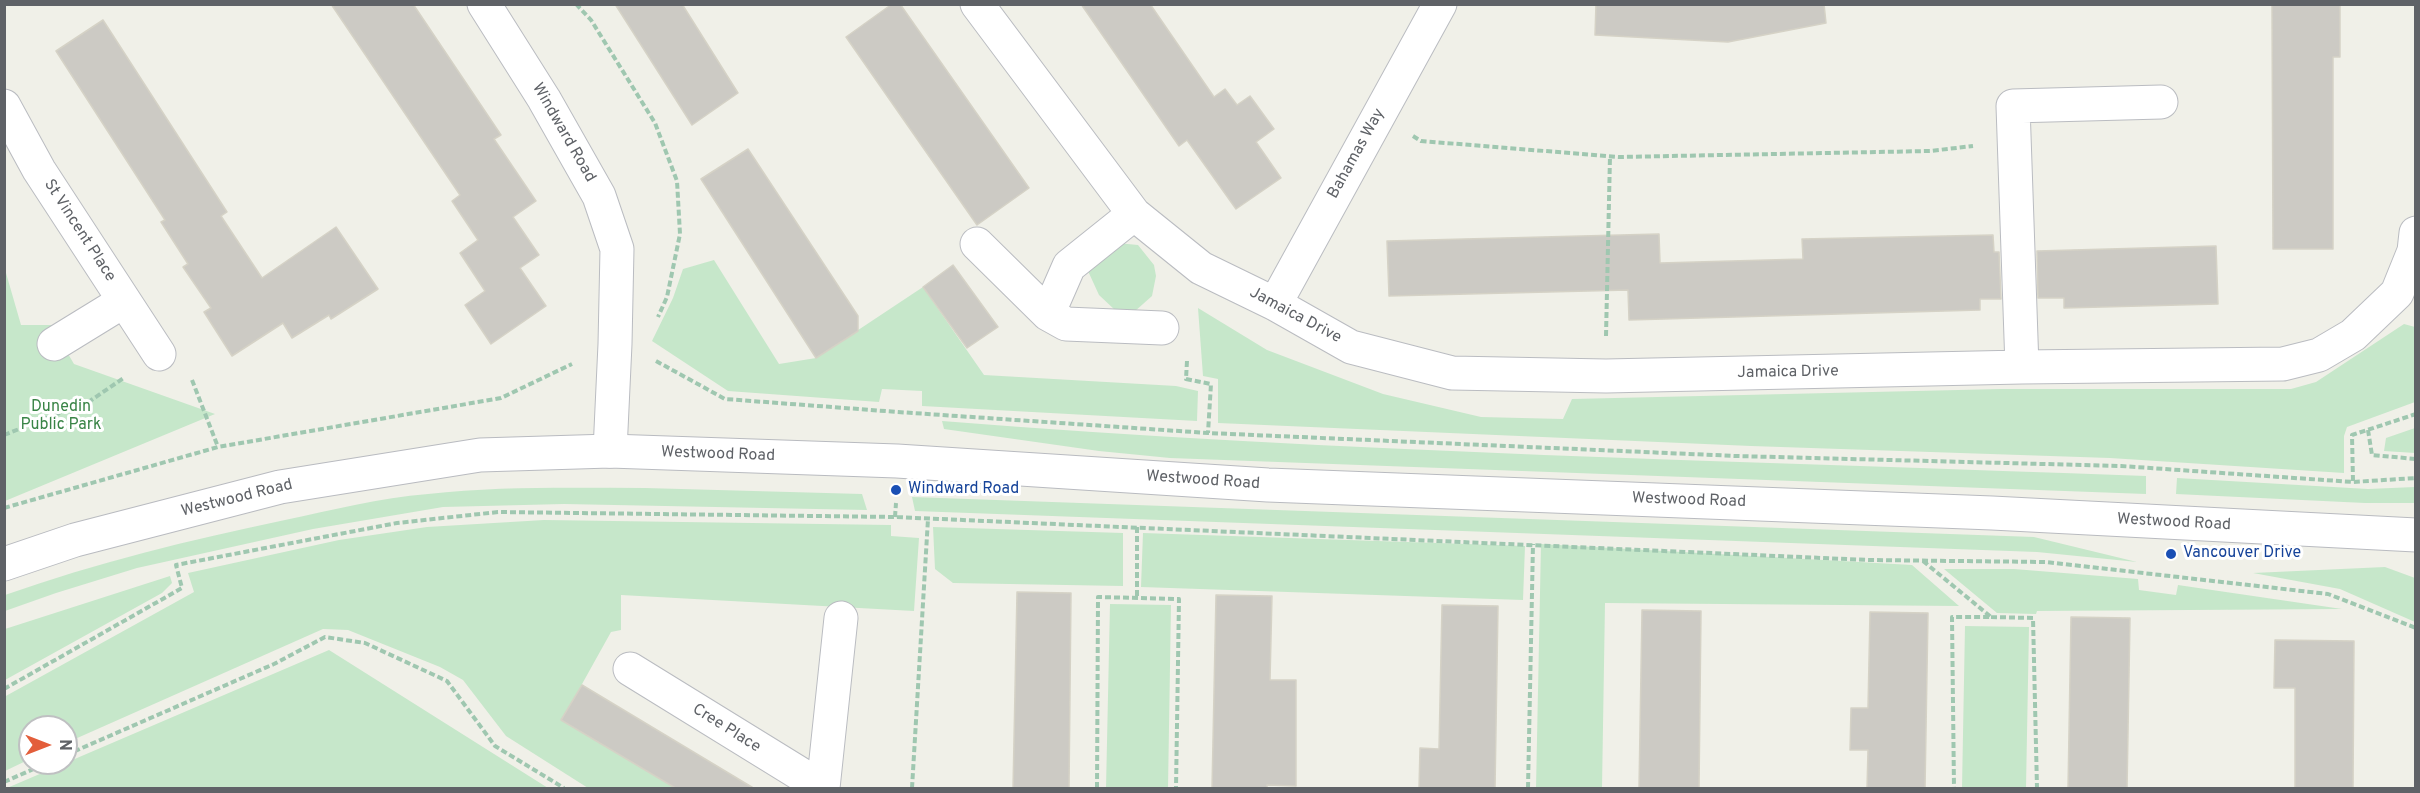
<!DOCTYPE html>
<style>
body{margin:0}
#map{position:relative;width:2420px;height:793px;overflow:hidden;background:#f0f0e8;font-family:Overpass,sans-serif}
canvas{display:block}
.frame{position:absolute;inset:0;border:6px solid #5f6267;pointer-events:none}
.north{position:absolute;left:18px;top:715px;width:60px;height:60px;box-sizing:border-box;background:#fff;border:2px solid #bfc0c2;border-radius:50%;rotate:90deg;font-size:16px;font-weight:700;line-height:24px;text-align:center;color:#5f6267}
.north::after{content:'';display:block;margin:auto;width:21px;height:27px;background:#e35e3b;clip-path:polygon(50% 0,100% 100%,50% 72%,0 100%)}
</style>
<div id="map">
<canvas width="2420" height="793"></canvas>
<div class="frame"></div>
<div class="north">N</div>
</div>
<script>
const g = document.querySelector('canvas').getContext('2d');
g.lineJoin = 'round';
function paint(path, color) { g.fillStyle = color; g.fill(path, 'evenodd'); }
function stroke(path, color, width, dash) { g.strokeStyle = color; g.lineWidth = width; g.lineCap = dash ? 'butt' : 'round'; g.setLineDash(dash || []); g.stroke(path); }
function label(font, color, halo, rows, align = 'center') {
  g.font = font + ' Overpass,sans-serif'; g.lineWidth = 6; g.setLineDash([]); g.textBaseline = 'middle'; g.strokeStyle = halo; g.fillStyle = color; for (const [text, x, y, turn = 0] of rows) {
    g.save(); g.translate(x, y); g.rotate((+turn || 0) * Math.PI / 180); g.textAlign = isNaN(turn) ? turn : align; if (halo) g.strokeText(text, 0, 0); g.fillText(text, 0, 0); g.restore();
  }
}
paint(new Path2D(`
 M1117 243 1138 245 1154 265 1156 276 1152 296 1134 312 1116 311 1099 295 1088 271Z
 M714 260 779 364 816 358 923 287 984 375 1176 386 1198 391 1197 421 922 406V391L882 389 879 402 728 391 652 341 673 298 683 269Z
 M4 266 21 325H51L74 364 215 414 5 501Z
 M1198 308 1267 350 1383 394 1481 417 1563 419 1572 399 2001 389H2291L2316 382 2404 324 2415 327V402L2347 427 2344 436V473L2110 458 1751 446 1218 423V379L1203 376Z
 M942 421C1343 453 1745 461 2146 476V494L1170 458 1099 451 944 429Z
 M2415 428V453L2384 451 2386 438Z
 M2177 478 2368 489 2415 487V503H2365L2176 494Z
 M645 488 862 494 867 510 564 504 443 507 313 529 137 568 56 593 5 611V595C96 563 189 540 285 520 332 510 380 498 428 494 500 486 573 488 645 488Z
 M912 497 2034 537 2137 562 2037 552 915 511Z
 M544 520 891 525V536L919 538 914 611 621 595V630L611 632 562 720 677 788H588L506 736 463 680 440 667 348 630 323 629 66 743V727H30V759L5 771 4 697 194 592 188 573 339 540 427 527Z
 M933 527 1123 533V586L953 583 935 569Z
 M1143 533 1525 546 1523 600 1141 587Z
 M1541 544 1912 565 1959 606 1605 603 1602 788H1536Z
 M2385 567 2415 578V622L2340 589 2253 573Z
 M1944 569H2014L2138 579 2139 590 2176 595 2178 585 2342 609 2037 611 2036 614 1997 613Z
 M170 576 172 583 162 593 5 680V629Z
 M1110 604 1171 605 1168 788H1106Z
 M1965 626 2029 627 2026 788H1962Z
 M329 650 548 788H7Z`), '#c6e7ca');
const building = new Path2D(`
 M331 4H413L501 135 494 139 536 201 513 217 539 255 520 268 546 306 491 344 465 305 485 291 460 253 478 240 452 201 460 195Z
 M615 4H682L738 93 692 125Z
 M892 4H900L1029 188 977 225 846 37Z
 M1081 4H1150L1214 97 1225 89 1237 105 1250 96 1274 129 1256 142 1281 178 1236 209 1187 140 1179 146Z
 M1596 4H1824L1826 23 1728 42 1595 35Z
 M2272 4H2340V57H2333V249H2273Z
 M103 20 227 212 221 216 262 278 336 227 378 289 331 319 329 315 292 338 283 323 232 356 204 312 211 308 183 267 188 264 161 222 165 220 56 51Z
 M748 149 858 316V331L816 358 701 179Z
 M1659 234 1660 263 1803 259 1802 239 1993 235 1994 252H1999L2001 299H1980V310L1629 320 1628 290 1389 296 1387 241Z
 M2216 246 2218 304 2064 308V298H2038L2037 251Z
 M953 265 998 327 967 348 923 287Z
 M1017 592 1071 593 1069 789H1013Z
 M1216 595 1272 596 1270 680H1296V786L1267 785V789H1212Z
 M1442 605 1498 606 1495 789H1419L1420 748 1439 749Z
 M1642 610 1701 611 1699 789H1639Z
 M1870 612 1928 613 1925 789H1867L1868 750H1850L1851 708H1868Z
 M2071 617 2130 618 2127 789H2068Z
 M2275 640 2354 641 2353 789H2295V688H2274Z
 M582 685 755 789H677L561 720Z`);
paint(building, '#cccac4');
stroke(building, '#d5d2c6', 1.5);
const street = new Path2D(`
 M484 4 544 99 599 196 617 249 615 344 610 451
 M977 4 1134 214 1201 268 1275 304 1351 347 1452 373 1606 376 2022 367 2283 364 2319 355 2353 335 2397 293 2414 251 2416 233
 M4 106 39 170 159 354
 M977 244 1048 314 1066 324 1162 328
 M1275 304 1440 4
 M1048 314 1069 266 1134 214
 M54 344 124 301
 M2022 367 2013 106 2161 102
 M630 669 823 788
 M823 788 841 618`);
const secondary = new Path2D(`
 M4 564 75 540 280 487 480 455 610 451 897 461 1268 485 1992 513 2416 535`);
stroke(street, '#babcc1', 35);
stroke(secondary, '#b9bbc0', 35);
stroke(new Path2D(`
 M576 4 591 20 655 123 677 181 680 234 667 297 658 317
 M1413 136 1421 141 1619 157 1930 151 1973 146
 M1606 336 1610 156
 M656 361 725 399 898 412 1208 433 1736 456 2121 466 2353 482 2416 478
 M1187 361 1186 379 1211 384 1208 433
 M192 380 218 447
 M2368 430 2372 455 2416 459
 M4 435 90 401 125 377
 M2353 481 2352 435 2416 414
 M4 508 218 447 501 398 572 364
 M895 517 896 503
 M1137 527V598
 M1923 561 1991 617H1952L1954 788
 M1991 617 2033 618 2037 788
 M4 689 182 588 176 565 397 523 498 512 895 517 1868 560 2046 562 2328 594 2416 628
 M66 755 274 664 325 637 365 643 447 681 495 746 564 788
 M4 782 47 763
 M912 788 928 519
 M1097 788 1098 597 1179 599 1176 788
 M1528 788 1533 544`), '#9fc7b0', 4, [6, 3]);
stroke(street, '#fff', 33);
stroke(secondary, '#fff', 33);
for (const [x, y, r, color] of [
 [896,490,6,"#1a4fb4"],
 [2171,554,6,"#1a4fb4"]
]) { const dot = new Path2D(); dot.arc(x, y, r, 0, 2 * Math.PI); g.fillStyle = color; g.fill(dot); stroke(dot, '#fff', 2); }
label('16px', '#5f6267', '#fff', [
 ["Windward Road",563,133,60],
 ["Bahamas Way",1357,154,-61],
 ["St Vincent Place",79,231,57],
 ["Jamaica Drive",1295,316,28],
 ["Jamaica Drive",1788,373,-1],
 ["Westwood Road",718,455,2],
 ["Westwood Road",1203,481,4],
 ["Westwood Road",237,499,-14],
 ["Westwood Road",1689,501,2],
 ["Westwood Road",2174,523,3],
 ["Cree Place",726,729,32]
]);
label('16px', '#398446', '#fff', [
 ["Dunedin",61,408],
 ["Public Park",61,426]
]);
label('16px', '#164399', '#fff', [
 ["Windward Road",908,490],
 ["Vancouver Drive",2183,554]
], 'left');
</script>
